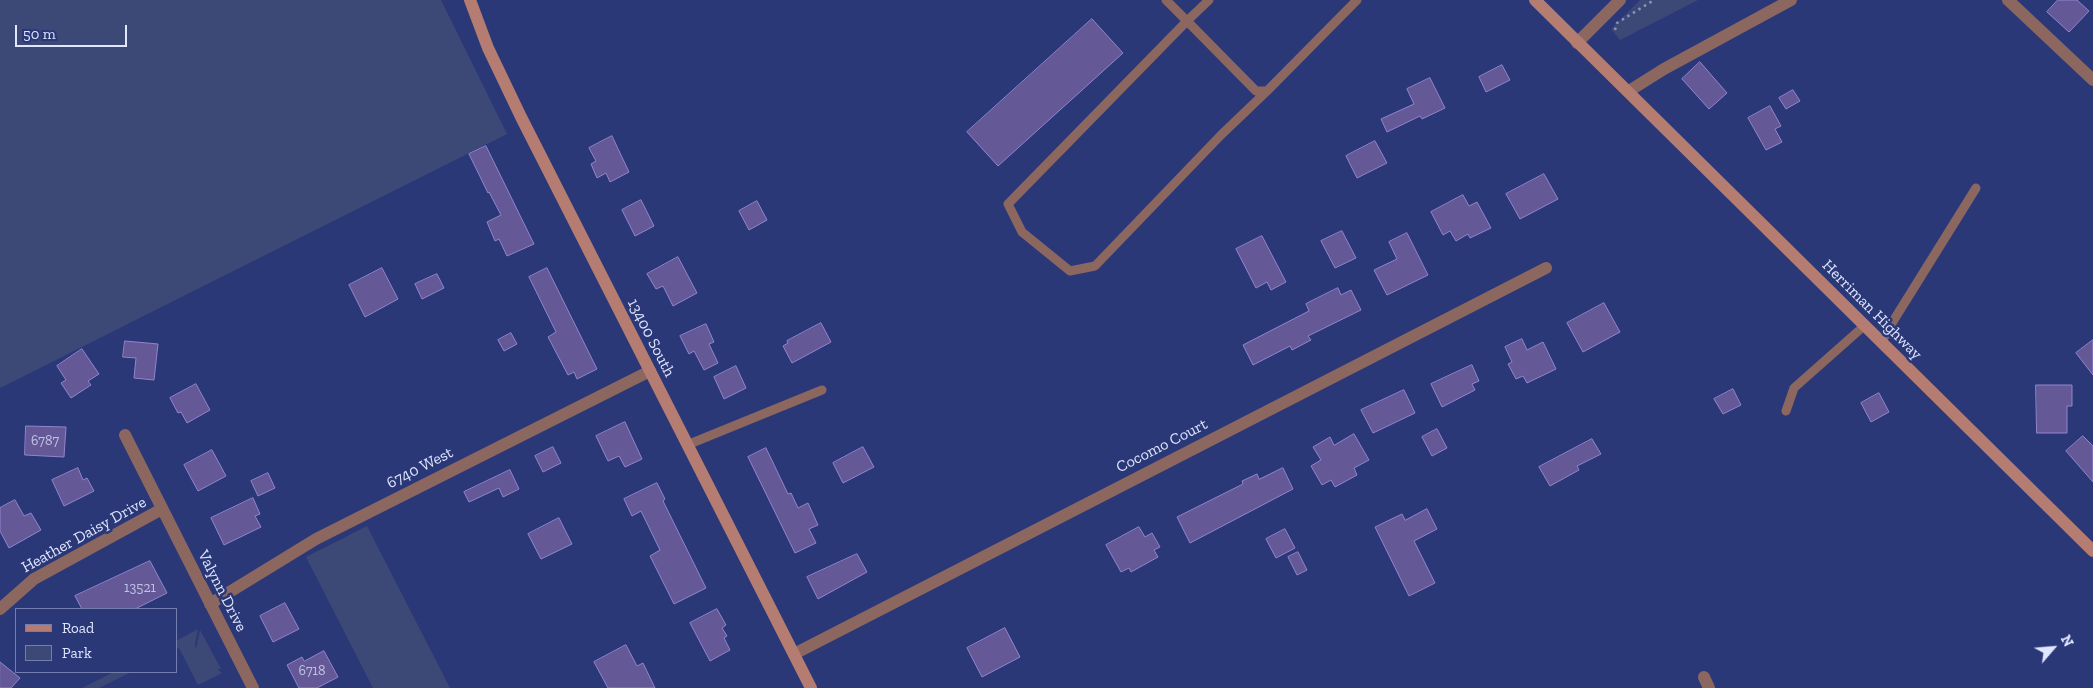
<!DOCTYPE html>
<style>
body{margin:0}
#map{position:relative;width:2093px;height:688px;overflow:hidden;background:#2b3878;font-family:"Zilla Slab",serif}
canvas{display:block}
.legend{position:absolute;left:15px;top:608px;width:162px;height:65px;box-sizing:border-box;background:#2b3878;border:1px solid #737eae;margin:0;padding:6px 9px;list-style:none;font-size:15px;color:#dfe6fe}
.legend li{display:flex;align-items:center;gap:10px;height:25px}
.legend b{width:25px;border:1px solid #737eae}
.north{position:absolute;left:2028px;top:623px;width:50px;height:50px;-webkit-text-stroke:4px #2b3878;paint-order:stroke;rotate:63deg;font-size:14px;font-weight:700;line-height:20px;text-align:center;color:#dfe6fe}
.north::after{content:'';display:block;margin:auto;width:18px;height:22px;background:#dfe6fe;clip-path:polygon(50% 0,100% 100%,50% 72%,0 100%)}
.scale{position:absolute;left:15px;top:25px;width:112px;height:22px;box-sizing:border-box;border:2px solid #dfe6fe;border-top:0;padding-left:6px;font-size:15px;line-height:18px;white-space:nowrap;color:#dfe6fe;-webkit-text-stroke:4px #2b3878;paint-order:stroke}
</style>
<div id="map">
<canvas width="2093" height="688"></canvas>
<ul class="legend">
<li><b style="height:6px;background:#b57c71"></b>Road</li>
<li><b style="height:14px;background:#3c4875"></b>Park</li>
</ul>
<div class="north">N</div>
<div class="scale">50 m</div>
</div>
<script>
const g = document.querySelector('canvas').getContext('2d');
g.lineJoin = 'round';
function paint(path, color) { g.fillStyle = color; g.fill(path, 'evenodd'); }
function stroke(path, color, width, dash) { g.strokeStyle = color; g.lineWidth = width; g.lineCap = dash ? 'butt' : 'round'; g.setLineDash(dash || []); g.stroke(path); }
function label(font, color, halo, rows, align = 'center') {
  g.font = font + ' "Zilla Slab",serif'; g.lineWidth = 5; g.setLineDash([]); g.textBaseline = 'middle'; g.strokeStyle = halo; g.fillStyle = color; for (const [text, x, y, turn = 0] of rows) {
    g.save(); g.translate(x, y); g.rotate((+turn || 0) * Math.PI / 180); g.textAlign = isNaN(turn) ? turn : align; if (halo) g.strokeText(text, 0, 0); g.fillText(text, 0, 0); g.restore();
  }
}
paint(new Path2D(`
 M0 0H441L507 134 0 388Z
 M1640 0H1698L1620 40 1611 29Z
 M367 526 450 688H373L306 557Z
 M198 629 195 644 196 649 200 630 221 669H217L222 673 198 685 179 648 176 649V641Z
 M114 672H131L99 688H82Z`), '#3c4875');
const building = new Path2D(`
 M2058 0H2077L2089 11 2069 32 2047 12Z
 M1092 19 1123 53 998 166 967 132Z
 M1700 62 1727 93 1709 109 1682 79Z
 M1502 65 1510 80 1486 92 1479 77Z
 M1430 78 1445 108 1422 119 1420 116 1387 132 1381 119 1414 104 1407 89Z
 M1793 90 1800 101 1786 109 1779 98Z
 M1770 106 1781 126 1775 129 1782 142 1766 150 1748 118Z
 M612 136 629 172 610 182 606 173 597 178 591 164 596 161 589 148Z
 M1375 141 1387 163 1357 178 1346 156Z
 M486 146 534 244 507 256 499 239 495 241 487 222 501 215 489 192 488 193 469 154Z
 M1544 174 1558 199 1520 219 1506 194Z
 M1463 195 1469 206 1477 202 1491 228 1470 238 1468 234 1456 241 1450 231 1443 235 1431 212Z
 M641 200 654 226 635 236 622 210Z
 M757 201 767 220 749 230 739 211Z
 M1342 231 1356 258 1335 268 1321 241Z
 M1407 233 1428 275 1387 295 1374 270 1397 259 1389 242Z
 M1262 236 1286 282 1271 290 1267 282 1256 288 1236 249Z
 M678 257 697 293 673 306 663 286 656 289 647 274Z
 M382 268 398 299 365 317 349 285Z
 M547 268 597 369 577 379 574 372 568 375 548 337 556 332 529 277Z
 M437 274 444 288 422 299 415 284Z
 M1338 288 1341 295 1351 290 1361 310 1308 336 1311 340 1292 350 1290 346 1253 365 1243 345 1309 311 1306 304Z
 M1604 303 1620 332 1583 352 1567 323Z
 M821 323 831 342 792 363 783 346 788 343 787 341Z
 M706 324 714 342 709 344 718 363 704 370 694 351 689 354 680 336Z
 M511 333 517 344 504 351 498 340Z
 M1522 339 1527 350 1543 342 1556 369 1527 383 1523 376 1516 379 1508 364 1512 362 1505 347Z
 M2093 340V375L2076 353Z
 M125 341 158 344 154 380 134 378 136 358 123 357Z
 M82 349 99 374 88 381 91 385 71 398 61 383 66 380 57 366Z
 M1472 365 1479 381 1472 384 1475 390 1442 407 1431 384Z
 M736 366 746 388 724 399 714 377Z
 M196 384 210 410 187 423 181 412 178 413 170 398Z
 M2036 385H2072V406H2067V433H2037Z
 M1733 389 1741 405 1723 414 1714 399Z
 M1404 390 1415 413 1373 433 1361 410Z
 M1879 393 1889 412 1871 422 1861 403Z
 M625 422 642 459 625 467 619 456 608 461 596 436Z
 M26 426 66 427 64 457 25 455Z
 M1437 429 1447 448 1432 456 1422 437Z
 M1354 434 1369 460 1354 468 1357 475 1335 487 1331 480 1322 485 1311 466 1321 460 1313 447 1330 437 1334 445Z
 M2083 436 2093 446V482L2066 451Z
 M1592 439 1601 454 1577 466 1579 470 1550 486 1539 467Z
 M553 447 561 463 543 472 535 456Z
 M863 447 874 467 843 483 833 463Z
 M766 448 788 494 791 493 798 508 808 503 818 525 809 529 816 543 795 553 748 457Z
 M212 450 226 476 198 491 184 465Z
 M78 468 83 480 87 478 94 491 64 506 52 480Z
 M1283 468 1293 489 1190 543 1177 517 1243 484 1242 481 1257 474 1259 479Z
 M510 470 519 489 503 497 499 488 469 502 464 492Z
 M268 473 275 488 258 496 251 481Z
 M657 483 665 499 663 501 706 588 674 604 650 556 660 550 641 511 632 516 624 499Z
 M253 498 260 514 255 516 261 527 224 545 211 518Z
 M15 500 24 516 31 513 41 530 9 548 0 531V508Z
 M1427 509 1437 529 1414 541 1435 583 1409 596 1375 527 1402 514 1405 520Z
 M559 518 572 544 541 559 528 534Z
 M1139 527 1145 537 1152 533 1160 547 1154 550 1158 557 1131 572 1129 568 1121 572 1106 545Z
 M1285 529 1295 548 1276 558 1266 539Z
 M1298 552 1307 570 1297 575 1288 557Z
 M857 554 867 572 818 599 807 577Z
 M150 561 167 593 135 609H82L75 596Z
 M285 603 299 629 273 642 260 616Z
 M717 609 726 625 722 628 727 636 724 638 730 650 710 661 690 623Z
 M1005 628 1020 657 982 677 967 648Z
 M626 645 637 666 643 663 655 688H608L594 662Z
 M324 651 338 677 317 688H299L287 665 302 657 304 661Z
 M0 662 20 678 11 688H0Z`);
paint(building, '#645996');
stroke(building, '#9284ce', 1);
stroke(new Path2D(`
 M1615 30 1617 23 1654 0`), '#8993be', 2.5, [2.5, 4]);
stroke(new Path2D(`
 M1166 0 1187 21 1209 0
 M1267 91 1221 135 1095 266 1070 271 1022 232 1008 204 1187 21 1256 91H1267L1357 0
 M1881 343 1892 323 1976 188
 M1786 411 1794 388 1864 326
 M687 445 822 390`), '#8c6760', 9);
stroke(new Path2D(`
 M2008 0 2093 80
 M1577 43 1620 0
 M1629 91 1664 69 1791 0
 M125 435 253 688
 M210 604 316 539 650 371
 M0 609 34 579 162 509
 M794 654 1546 268
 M1704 677 1709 688`), '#8c6760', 12);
stroke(new Path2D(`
 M470 0 488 48 521 117 811 688
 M1535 0 2093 551`), '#b57c71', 12);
label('14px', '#c0c3e4', null, [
 ["6787",45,441],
 ["13521",140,588],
 ["6718",312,671]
]);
label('16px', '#dfe6fe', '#2b3878', [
 ["Herriman Highway",1872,310,45],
 ["13400 South",651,338,63],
 ["Cocomo Court",1162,446,-27],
 ["6740 West",420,468,-27],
 ["Heather Daisy Drive",84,535,-29],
 ["Valynn Drive",222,591,63]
]);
</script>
